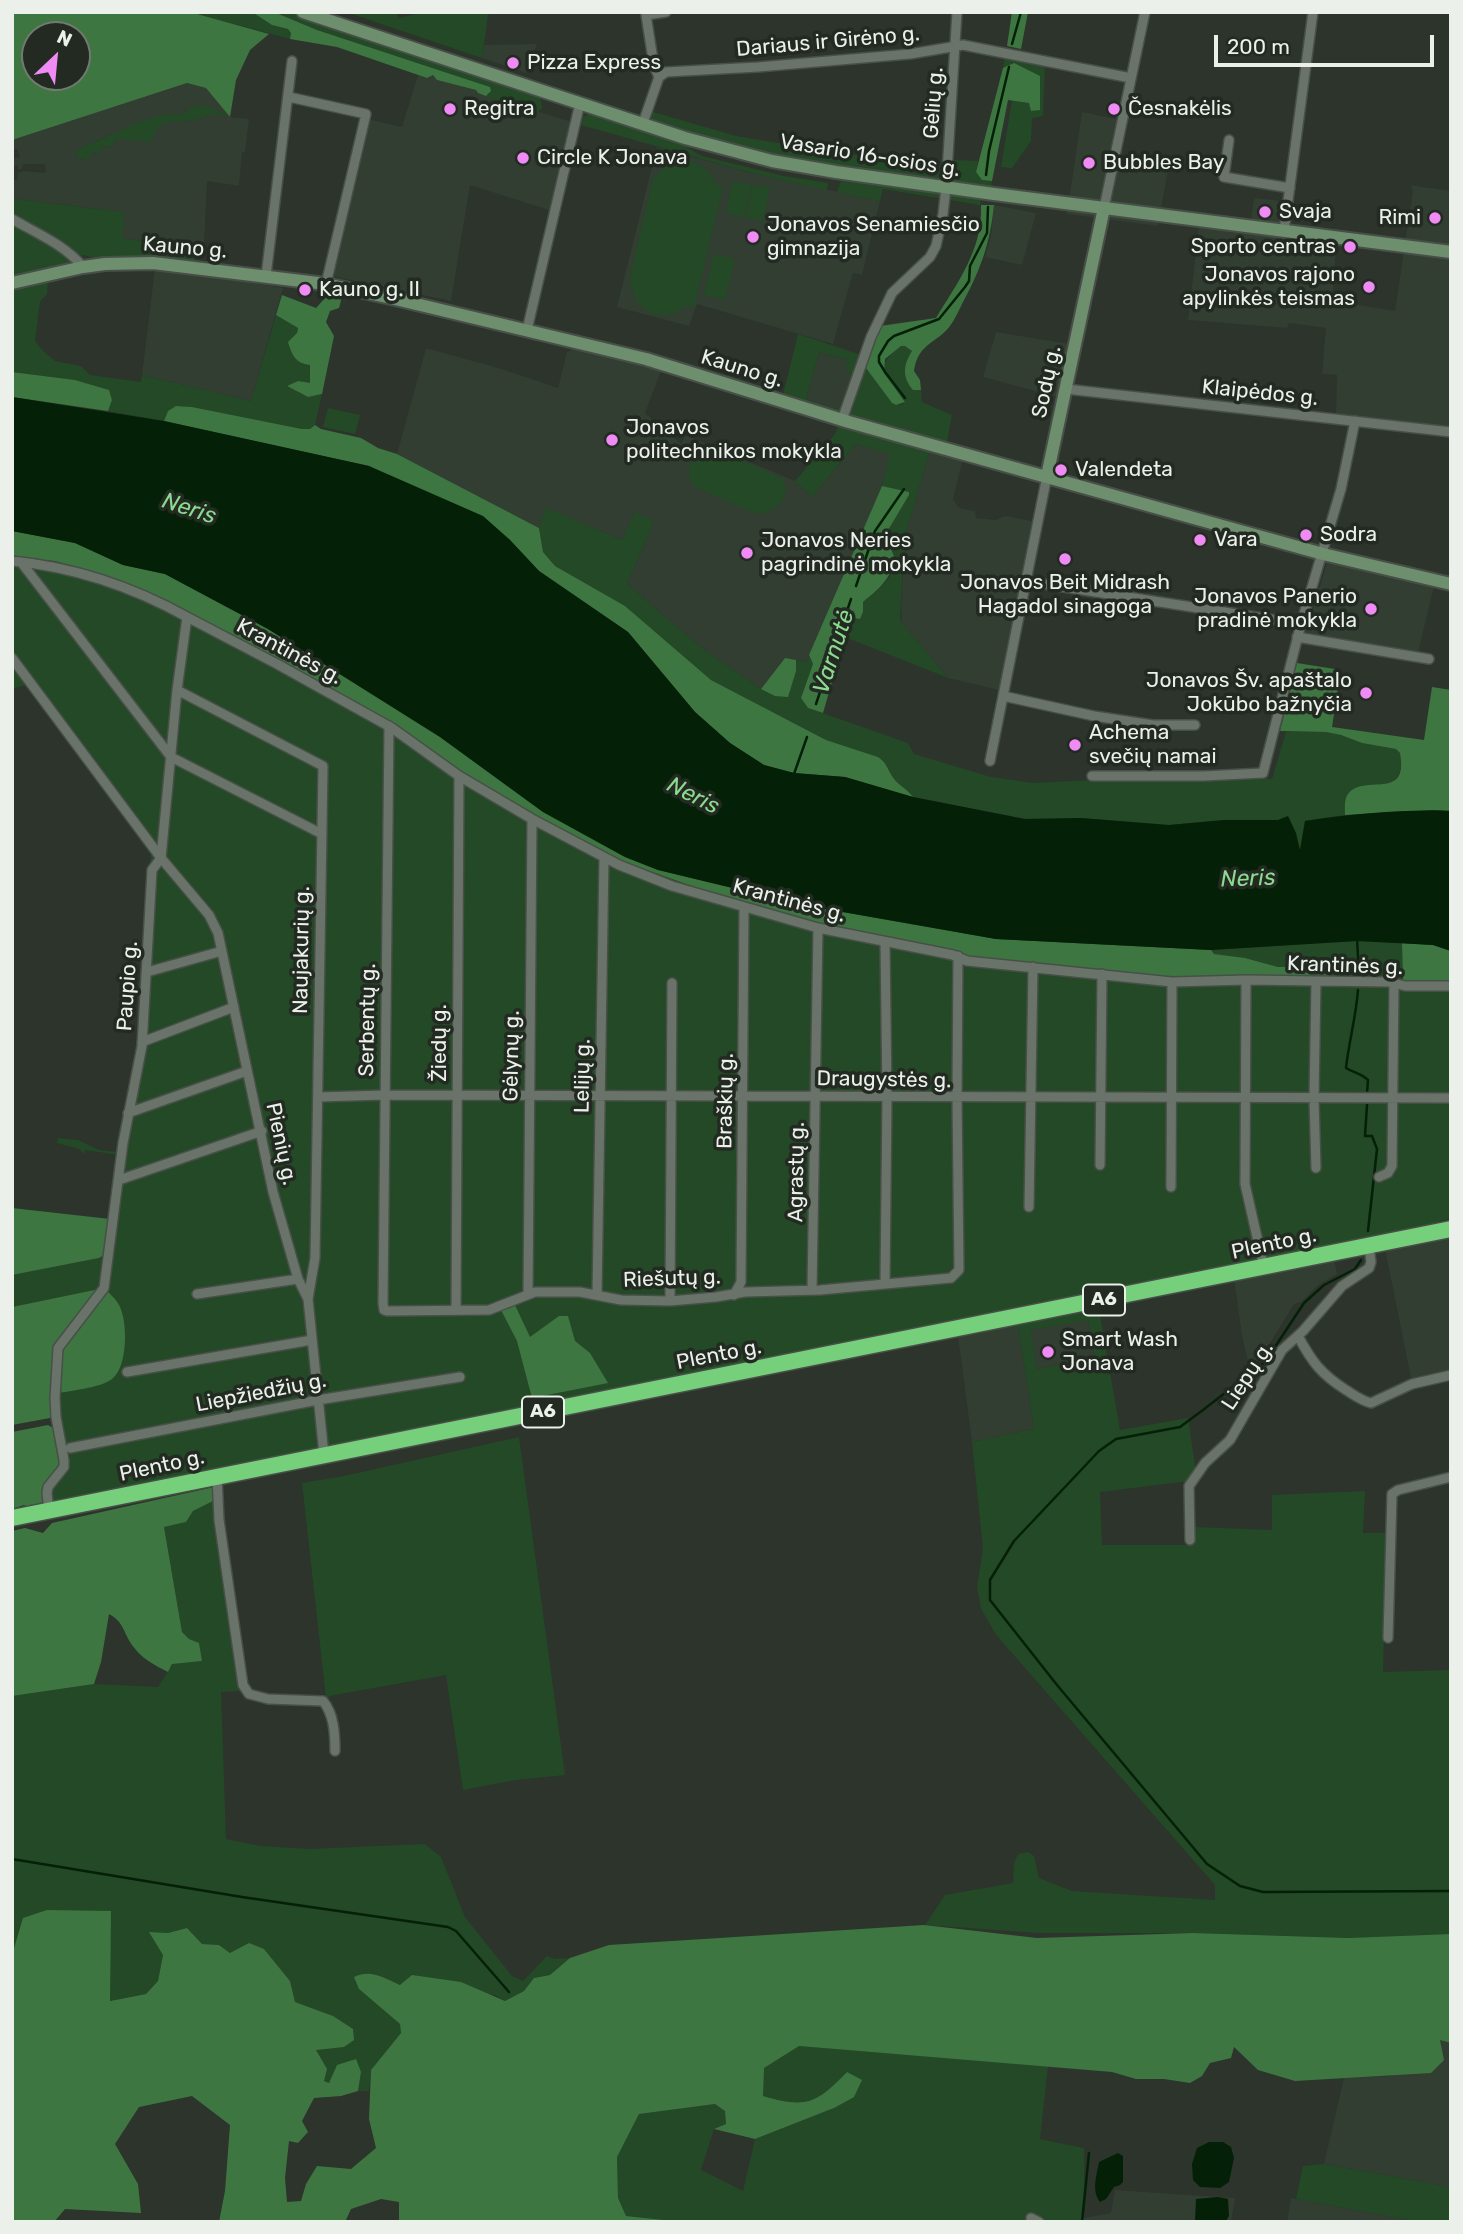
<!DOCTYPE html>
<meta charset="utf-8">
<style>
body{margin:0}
#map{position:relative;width:1463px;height:2234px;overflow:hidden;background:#2c342c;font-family:Rubik,sans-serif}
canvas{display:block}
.frame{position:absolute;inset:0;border:14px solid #ebf0eb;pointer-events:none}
.north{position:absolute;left:21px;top:21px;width:70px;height:70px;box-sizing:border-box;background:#222a22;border:2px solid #727972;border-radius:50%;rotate:26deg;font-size:19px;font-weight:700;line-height:28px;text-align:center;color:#ebf0eb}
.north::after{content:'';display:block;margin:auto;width:24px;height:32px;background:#f08bf5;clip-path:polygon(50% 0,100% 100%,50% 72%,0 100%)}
.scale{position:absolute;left:1214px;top:35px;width:220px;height:32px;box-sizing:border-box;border:4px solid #ebf0eb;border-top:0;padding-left:9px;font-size:21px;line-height:24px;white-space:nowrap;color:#ebf0eb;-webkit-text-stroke:5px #222a22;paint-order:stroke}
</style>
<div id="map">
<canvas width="1463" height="2234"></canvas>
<div class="frame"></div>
<div class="north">N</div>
<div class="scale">200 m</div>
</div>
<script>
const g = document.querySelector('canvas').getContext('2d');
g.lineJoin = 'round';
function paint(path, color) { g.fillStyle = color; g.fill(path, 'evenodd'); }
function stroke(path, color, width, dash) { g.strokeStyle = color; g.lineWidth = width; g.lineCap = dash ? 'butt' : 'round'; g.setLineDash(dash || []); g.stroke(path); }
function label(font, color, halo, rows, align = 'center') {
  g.font = font + ' Rubik,sans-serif'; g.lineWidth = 7; g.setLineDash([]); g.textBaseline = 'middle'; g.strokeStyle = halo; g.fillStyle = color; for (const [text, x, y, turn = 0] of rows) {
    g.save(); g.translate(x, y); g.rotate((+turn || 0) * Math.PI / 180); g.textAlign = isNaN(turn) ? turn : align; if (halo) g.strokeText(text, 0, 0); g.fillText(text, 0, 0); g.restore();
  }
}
paint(new Path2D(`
 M537 44 527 73 482 58 484 45Z
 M418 75 426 78 433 75 437 80 476 90 478 93 572 122 552 211 470 185 451 301 331 276 367 119 402 127Z
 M187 83 206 88 230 117 249 119 245 152H242L239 186 207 181 204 249 121 238 124 212 12 199V180H17L18 173 23 171 45 173 46 167 44 164H23L22 169H18V165L12 167V159L20 157 17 149H12V140ZM189 109 225 117 212 114 193 120 172 121 161 124 155 129 153 134 116 139 109 146 102 147 95 153H90L82 159 76 156 79 149 110 135 165 115H181Z
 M1082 112 1126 121 1120 157 1169 165 1158 226 1067 214Z
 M657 147 755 174 880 201 862 275 853 273 833 344 697 304 689 326 617 307Z
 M1410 185 1451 191V427L1336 415 1337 375 1322 374 1326 328 1289 323 1287 328 1188 320 1199 227 1249 233 1254 198 1283 201 1278 237 1336 245 1332 307 1347 303 1395 311 1413 190Z
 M994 205 1036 213 1022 265 985 257 991 236Z
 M155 268 283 288 251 401 142 375Z
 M996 332 1071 344 1058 397 983 377Z
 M577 347 661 371 645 413 681 444 685 435 795 481 812 497 856 444 891 454 882 486 806 662 785 658 761 689 702 648 627 584 654 521 635 513 622 540 547 509 539 528 397 454 426 348 502 369 558 388 567 352Z
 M819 352 848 360 852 373 842 406 837 409 806 399Z
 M930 450 963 459 953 499 959 508 975 511 976 518 995 520 1005 516 1032 521 999 690 948 678 902 623 901 608 905 535Z
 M1327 563 1434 586 1418 653 1306 632Z
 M1451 1237V1379L1413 1388 1385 1249Z
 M1334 1259 1337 1274 1318 1285 1301 1302 1294 1304 1261 1358 1250 1370 1242 1336 1234 1278Z
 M1088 1319 1095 1358 1037 1369 1029 1330Z
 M1018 1325 1034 1429 972 1442 958 1336Z
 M1440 2039 1451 2043V2187L1324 2164 1344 2078 1390 2076Z
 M1115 2190 1235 2198 1231 2222H1084V2218L1111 2213Z
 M1291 2198 1409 2220V2222H1287Z`), '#313e31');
paint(new Path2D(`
 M190 12H252L272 25 288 29 291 33 290 39Z
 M274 12H292L353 35 535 93 540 98 542 108 536 113 486 96 489 94 490 87 317 30Z
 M346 12H396L399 18 425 12H495L488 15 482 58Z
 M1005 57 1042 63 1045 66 1043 115 1040 117 1032 118 1031 141 1012 168 1001 167 1012 100 1029 103 1032 111 1040 109 1014 63 1003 68Z
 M197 106H208L226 115C222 116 215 114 210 115 204 116 199 120 193 120 173 123 156 117 152 142L116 139 112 146 102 147 101 152 90 153 89 159 78 158 75 154 79 149 142 121 165 114 181 115 189 109Z
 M653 112 736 136 844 154 938 164 953 160 978 161 976 172 982 180 992 181 991 187C878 172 761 161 653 120L651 117Z
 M591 113 674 140 702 156 784 176 828 183 827 190 755 174 581 125 583 117Z
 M686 160C701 163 711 171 717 185L723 187 694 307 687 305C658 329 628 307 631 273L653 179 668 164Z
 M733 181 752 185 744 217 726 213Z
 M841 181 981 199 980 205 883 189 880 201 837 192Z
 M753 185 770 188 763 221 746 218Z
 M12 199 124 212 122 238 198 249 195 260 140 257 95 258 83 255 64 264 12 277Z
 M714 254 735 259 725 300 704 295Z
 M48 280 47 294 40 301 35 341 43 351 55 361 81 366 90 375 141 382 142 375 251 401 276 315 298 328 297 332 310 365 311 384 298 381 287 386 308 397 322 394 315 425 310 429H302L192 407 176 406 168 412 164 421 108 411 112 400 109 390 75 380 12 372V291Z
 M798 334 867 357 866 368 892 403 896 405 904 404V399C886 377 872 367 901 346H905L912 351 907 360 917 390H921L922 402 952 415 947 442 783 395ZM819 352 848 360 845 369 852 374 842 406 837 409 806 399Z
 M328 408 360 415 355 434 323 427Z
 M838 426 930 450 905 535 900 617 902 623 948 678 845 637 853 618 860 619 863 612V602C883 586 912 564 881 542L909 495V492L882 486 890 454 856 444 812 497 795 481 835 434Z
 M710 448 782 478 786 488C784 505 773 511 757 514L695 487C685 475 689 464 697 452Z
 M546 508 622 540 635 512 654 521 627 584 702 648 761 689 796 671V660L806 662 809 655 813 664 801 698 808 708 908 743 914 754 991 777 1033 783 1097 780 1272 779 1286 732H1326L1341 735 1362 743 1396 749C1402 754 1401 757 1401 764 1400 795 1368 779 1352 790 1344 795 1345 806 1345 815L1305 821 1300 851 1278 820H1224L1169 825 1081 818 1025 819 913 797C907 788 897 785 892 776 887 768 886 762 878 757L826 740 711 680 625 606 555 566 543 552 539 528Z
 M12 557 55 560 104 575 1037 964 1175 978 1310 966 1278 967 1245 958 1213 954 1211 950 1357 941 1402 943 1403 980 1451 981V1218L1358 1243 51 1502C38 1474 50 1485 60 1465L52 1420 53 1394 104 1383V1288L12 1307V1275L99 1258 110 1251 119 1155 85 1150 84 1154 79 1149 57 1143 58 1138 78 1140 99 1150 118 1152 134 1068 145 961 151 851 29 684 12 689Z
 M1099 1309 1120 1430 1188 1418 1196 1472 1189 1481 1100 1492 1102 1545H1194L1195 1527 1272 1530V1495L1365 1491 1363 1533H1387L1383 1672 1451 1670V1934L1348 1938 1193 1933H1038L925 1925 945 1895 1013 1883 1014 1863 1018 1854 1028 1852 1034 1856 1039 1878 1072 1891 1215 1900V1885L997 1636 981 1609 977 1587 983 1549 972 1442 1034 1429 1018 1325ZM1088 1320 1095 1358 1037 1369 1030 1330Z
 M519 1437 565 1775 515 1780 463 1790 446 1675 334 1695 326 1698 302 1483 344 1476Z
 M214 1487 243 1685 249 1694 244 1695 239 1691 221 1692 226 1839 260 1846 309 1849 425 1844 441 1857 465 1917 512 1976 523 1981 547 1956 555 1959 570 1958 550 1975 534 1978 524 1991 505 2001 495 1995 400 1985 372 1973 359 1989 400 2024 401 2033 371 2070 369 2091H358L361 2072 337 2065 330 2083 324 2082 316 2050 333 2016 295 2002 290 1981 264 1949 230 1953 219 1945 202 1944 187 1928 168 1933 150 1932 163 1955 158 1981 146 1994 109 2001 12 1955V1696L94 1684 158 1687 189 1639 182 1632 164 1527 186 1522 193 1511 213 1501Z
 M799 2046 1048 2066 1040 2139 1084 2148V2222H683L626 2216 618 2199 617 2157 639 2114 715 2104 725 2111 726 2124 714 2129 701 2170 743 2191 755 2139 834 2108 847 2072C816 2104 807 2109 763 2096V2068Z
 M1324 2164 1451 2187V2222H1409V2220L1296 2199 1303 2166Z`), '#244926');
paint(new Path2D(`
 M12 12H190L269 34 250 50 236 80 230 117 206 88 187 83 12 140ZM35 35H77V77H35Z
 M252 12H274L317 30 490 87 491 91 486 96 478 93 476 90 437 80 433 75 427 78 337 47 290 39 291 33 288 29 272 25Z
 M1012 12H1028L1021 49 1007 46Z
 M1014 63 1040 76V110L1031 111 1029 103 1008 100 992 181 982 180 976 172 1003 68Z
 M981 205H994C990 243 981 269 963 302 959 310 955 319 950 326 936 344 918 343 914 371L920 380 921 390H913C902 377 903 365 912 351L905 346H901L885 359 884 373 905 402 896 405 892 403 866 368 867 357 880 326 936 318C958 282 983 249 981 205Z
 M282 295 316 308 326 297H342L339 308 330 311 326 322 334 336 322 394 308 397 287 386 298 381 310 383V365C295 363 292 355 288 342L297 333 298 328 276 315Z
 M12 372 75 380 109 390 112 400 108 411 12 397Z
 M176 406 192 407 302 429H310L315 425 321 429 361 438 378 448 397 454 539 528 543 552 555 566 625 606 711 680 826 740 878 757C886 762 887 768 892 776 897 785 907 788 913 797L845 777 794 773 764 765 730 743 695 712 628 632 539 571 509 539 369 466 164 421 168 411Z
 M882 486 909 492V495L881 542 891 549 895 559C890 580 879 589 863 602V612L860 619 853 618 845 637 823 713 808 708 801 698 813 664 809 655Z
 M12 531 75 543 123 565 165 574 268 629 440 737 543 812 625 857 658 870 803 905 996 939 1211 950 1214 954 1245 958 1278 967 1310 966 1333 978H1175L967 958 816 925 731 900 605 855 555 829 412 740 162 599 104 575 55 561 12 557Z
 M785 658 796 660V671L788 697 775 696 761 689Z
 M1297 663 1341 670 1332 727 1424 740 1432 687 1451 690V811L1433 810 1345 815C1345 808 1344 799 1348 794 1364 773 1409 802 1400 753L1396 749 1362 743 1341 735 1326 732 1280 731Z
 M1402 943 1433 945 1451 951V981L1403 980Z
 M12 1208 110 1219V1251L99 1258 12 1275Z
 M104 1288C109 1293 116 1299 119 1305 128 1321 128 1367 112 1379 101 1388 68 1391 53 1394L50 1418 12 1425V1307Z
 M514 1303 530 1337 559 1316H568L575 1341 590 1353 608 1383 532 1398 517 1341 501 1310Z
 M48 1425 53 1428 60 1465 57 1471 46 1480 44 1504 29 1508 24 1505 12 1509V1432Z
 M214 1487 213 1501 193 1511 186 1522 164 1527 182 1632 189 1639 199 1643 202 1661 172 1664 168 1672C154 1665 141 1658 132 1645 123 1632 124 1622 109 1614L101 1662 94 1684 12 1696V1531L25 1528 43 1533 52 1523Z
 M47 1910 111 1911 110 2001 146 1994 158 1981 163 1955 149 1932 168 1933 187 1928 202 1944 219 1945 230 1953 249 1943 264 1949 290 1981 295 2002 333 2016 353 2029 354 2040 344 2047 316 2050 327 2069 324 2081 329 2083 337 2065 356 2059 361 2072 358 2091 341 2096 314 2098 302 2121 308 2132 298 2143 289 2141 285 2178 287 2202 301 2201 306 2184 317 2166 351 2169 376 2148 369 2119 371 2070 401 2033 400 2024 359 1989 354 1977C371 1969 384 1978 400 1985L412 1975 461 1982 505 2001 524 1991 534 1978 550 1975 570 1958 609 1945 924 1925 1037 1938 1193 1933 1348 1938 1451 1934V2043L1440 2040 1444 2060 1431 2073 1295 2081 1258 2070 1234 2047 1231 2058 1210 2063 1202 2076 1190 2083 1164 2079H1136L1112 2072 799 2046 764 2068 763 2096C807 2109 817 2103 847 2072L862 2080 854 2097 834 2108 755 2139 714 2129 726 2124 725 2111 715 2104 639 2114 617 2157 618 2198 626 2216 683 2222H399V2202L381 2199 351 2209 345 2222H219L225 2191 230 2125 192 2096 139 2107 115 2144 138 2184 141 2213 65 2209 54 2222H12V1955L23 1918Z`), '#3e7642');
paint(new Path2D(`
 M12 397 164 421 369 466 483 516 509 539 539 571 628 632 695 712 730 743 764 765 794 773 845 777 913 797 1025 819 1081 818 1169 825 1224 820H1278L1288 816 1296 833 1300 850 1305 821C1351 814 1405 809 1451 811V951L1433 945 1357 941 1211 950 996 939 803 905 658 870 625 857 543 812 440 737 268 629 165 574 123 565 75 543 12 531Z
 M1209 2142H1223L1231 2147 1234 2158 1229 2182 1220 2188 1200 2187 1193 2180 1192 2164 1197 2148Z
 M1118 2153 1123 2156V2182L1120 2185 1114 2187 1106 2199 1100 2202C1091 2191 1097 2174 1099 2162Z
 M1218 2197 1228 2199 1229 2216 1226 2221 1195 2222 1196 2199Z`), '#042107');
stroke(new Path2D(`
 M1012 44 1021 12
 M986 175 989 151 1009 67
 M905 398 885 372 879 362V356L888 341 894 336 939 319 965 287 969 281 970 266 987 233 988 207
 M856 586 875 531 904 489
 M816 704 851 599
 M794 774 807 737
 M1357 937 1359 976
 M1358 990C1356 1017 1349 1041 1346 1068 1354 1073 1361 1073 1368 1080L1367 1093
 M1367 1105 1365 1136H1372L1377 1149 1368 1231
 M1361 1260 1355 1269 1324 1285 1304 1303 1265 1362 1203 1410 1180 1427 1116 1439 1099 1451 1014 1541 990 1580V1600L1057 1685 1207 1864 1240 1886 1263 1892 1451 1891
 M12 1859 242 1897 448 1927 456 1931 509 1992
 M1082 2222 1089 2153`), '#042107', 2.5);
const street = new Path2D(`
 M659 77 654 66 646 15 666 12
 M289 97 366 114 326 284
 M643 123 659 77 666 72 758 67 910 54 963 45 1131 78
 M1229 140 1224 177 1290 188
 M1104 208 1145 12
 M12 219C36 233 65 245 83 267
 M1284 231 1313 12
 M266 276 292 61
 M527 330 580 103
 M1066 389 1451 432
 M842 420 871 337 892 293 930 257 936 246 943 214 946 188 957 12
 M12 561C74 567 133 587 187 617L177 690 161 858 152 870 142 1046 123 1143 104 1288 58 1348 55 1398 56 1417 64 1460V1467L48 1487 47 1493 49 1511
 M21 562 171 757 322 834
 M1025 581 1301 624
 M187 617 277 664 392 728 459 776 532 819 619 865 672 886 818 928 953 955 967 961 1172 982 1246 980 1390 982 1405 986H1451
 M1297 637 1429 659
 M12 658 161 858 209 915 218 933 273 1192 298 1279 308 1299 324 1455
 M177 690 323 766 315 1258 308 1299
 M1003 696 1094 716 1153 725H1195
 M389 726 383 1303 384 1310 387 1311 489 1310 535 1292H580L621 1300 670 1301 716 1297 745 1292 820 1290 951 1278 959 1270 957 1098 958 956
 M990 761 1047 476
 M1092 776H1204L1263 773 1301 624 1341 489 1355 421
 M885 942 887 1096 885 1283
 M147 972 222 951
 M1246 980 1245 1184 1264 1268
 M142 1042 234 1007
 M318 1097 385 1095 1451 1098
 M128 1113 247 1071
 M1100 1165 1102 974
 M1316 1168 1314 1099 1316 982
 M1379 1177 1388 1173 1392 1166 1394 983
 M119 1180 262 1131
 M1171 1187 1172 982
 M1029 1207 1033 967
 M812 1290 818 928
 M197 1294 298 1279
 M528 1294 532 819
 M597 1295 604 857
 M734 1295 741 1282 744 907
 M670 1301 672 983
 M456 1310 459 776
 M1298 1336C1312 1362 1321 1374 1346 1390 1354 1395 1362 1401 1371 1403L1412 1384 1451 1375
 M127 1372 312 1340
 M70 1448 318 1400 460 1377
 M217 1476 219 1520 243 1685 249 1694 268 1699 323 1701C334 1714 335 1734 335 1751
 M1190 1540 1189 1486 1205 1463 1230 1440 1282 1350 1303 1331 1342 1286 1369 1268 1371 1262 1369 1247
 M1388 1638 1392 1494 1398 1490 1451 1477
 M1031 2218 1039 2222`);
const secondary = new Path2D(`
 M303 12 685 138 772 161 836 172 994 194 1451 252
 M12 283 83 267 105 264 153 263 326 284 391 298 646 359 849 422 1323 554 1451 584
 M1047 476 1104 208`);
const highway = new Path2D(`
 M12 1518 1451 1229`);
stroke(street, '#484f48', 12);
stroke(secondary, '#484f48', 16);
stroke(highway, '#484f48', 19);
stroke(street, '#697369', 9);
stroke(secondary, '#6d8f6e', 12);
stroke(highway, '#75cf7b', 16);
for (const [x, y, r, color] of [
 [513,63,7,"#f08bf5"],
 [450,109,7,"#f08bf5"],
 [1114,109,7,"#f08bf5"],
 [523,158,7,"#f08bf5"],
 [1089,163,7,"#f08bf5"],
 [1265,212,7,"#f08bf5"],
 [1435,218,7,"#f08bf5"],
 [753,237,7,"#f08bf5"],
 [1350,247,7,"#f08bf5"],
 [1369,287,7,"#f08bf5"],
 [305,290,7,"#f08bf5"],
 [612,440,7,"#f08bf5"],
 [1061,470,7,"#f08bf5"],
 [1306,535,7,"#f08bf5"],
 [1200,540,7,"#f08bf5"],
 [747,553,7,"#f08bf5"],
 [1065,559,7,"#f08bf5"],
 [1371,609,7,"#f08bf5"],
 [1366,693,7,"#f08bf5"],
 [1075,745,7,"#f08bf5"],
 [1048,1352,7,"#f08bf5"]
]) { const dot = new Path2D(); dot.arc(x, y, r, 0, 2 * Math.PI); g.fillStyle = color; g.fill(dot); stroke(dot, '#222a22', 2.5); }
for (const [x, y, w] of [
 [1104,1300,42],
 [543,1412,42]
]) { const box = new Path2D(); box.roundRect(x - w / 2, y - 15.5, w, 31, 5); g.fillStyle = '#222a22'; g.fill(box); stroke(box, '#ebf0eb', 2); }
label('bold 19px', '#ebf0eb', null, [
 ["A6",1104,1300],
 ["A6",543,1412]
]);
label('21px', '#ebf0eb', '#222a22', [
 ["Dariaus ir Girėno g.",828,42,-5],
 ["Gėlių g.",934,103,-86],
 ["Vasario 16-osios g.",870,156,9],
 ["Kauno g.",185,248,5],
 ["Kauno g.",742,369,17],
 ["Sodų g.",1047,382,-78],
 ["Klaipėdos g.",1260,393,6],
 ["Krantinės g.",289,652,28],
 ["Krantinės g.",789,901,15],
 ["Naujakurių g.",302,950,-89],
 ["Krantinės g.",1345,966,2],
 ["Paupio g.",128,986,-86],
 ["Serbentų g.",368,1020,-89],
 ["Žiedų g.",440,1043,-90],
 ["Gėlynų g.",512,1056,-89],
 ["Lelijų g.",583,1076,-89],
 ["Draugystės g.",884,1080,1],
 ["Braškių g.",726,1101,-89],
 ["Pienių g.",281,1144,78],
 ["Agrastų g.",797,1172,-89],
 ["Plento g.",1274,1244,-12],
 ["Riešutų g.",672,1279,-2],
 ["Plento g.",719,1355,-11],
 ["Liepų g.",1248,1376,-57],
 ["Liepžiedžių g.",261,1393,-11],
 ["Plento g.",162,1466,-12]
]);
label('21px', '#ebf0eb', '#222a22', [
 ["Pizza Express",527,63],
 ["Regitra",464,109],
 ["Česnakėlis",1128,109],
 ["Circle K Jonava",537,158],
 ["Bubbles Bay",1103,163],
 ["Svaja",1279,212],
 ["Rimi",1421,218,"right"],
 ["Jonavos Senamiesčio",767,225],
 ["gimnazija",767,249],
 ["Sporto centras",1336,247,"right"],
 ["Jonavos rajono",1355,275,"right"],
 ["apylinkės teismas",1355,299,"right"],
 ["Kauno g. II",319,290],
 ["Jonavos",626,428],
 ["politechnikos mokykla",626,452],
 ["Valendeta",1075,470],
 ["Sodra",1320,535],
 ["Vara",1214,540],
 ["Jonavos Neries",761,541],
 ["pagrindinė mokykla",761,565],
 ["Jonavos Beit Midrash",1065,583,"center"],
 ["Hagadol sinagoga",1065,607,"center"],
 ["Jonavos Panerio",1357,597,"right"],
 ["pradinė mokykla",1357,621,"right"],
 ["Jonavos Šv. apaštalo",1352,681,"right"],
 ["Jokūbo bažnyčia",1352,705,"right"],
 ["Achema",1089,733],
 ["svečių namai",1089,757],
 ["Smart Wash",1062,1340],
 ["Jonava",1062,1364]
], 'left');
label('italic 23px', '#8bda8f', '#222a22', [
 ["Neris",189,509,18],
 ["Varnutė",834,652,-72],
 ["Neris",693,796,27],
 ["Neris",1248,879,-2]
]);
</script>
